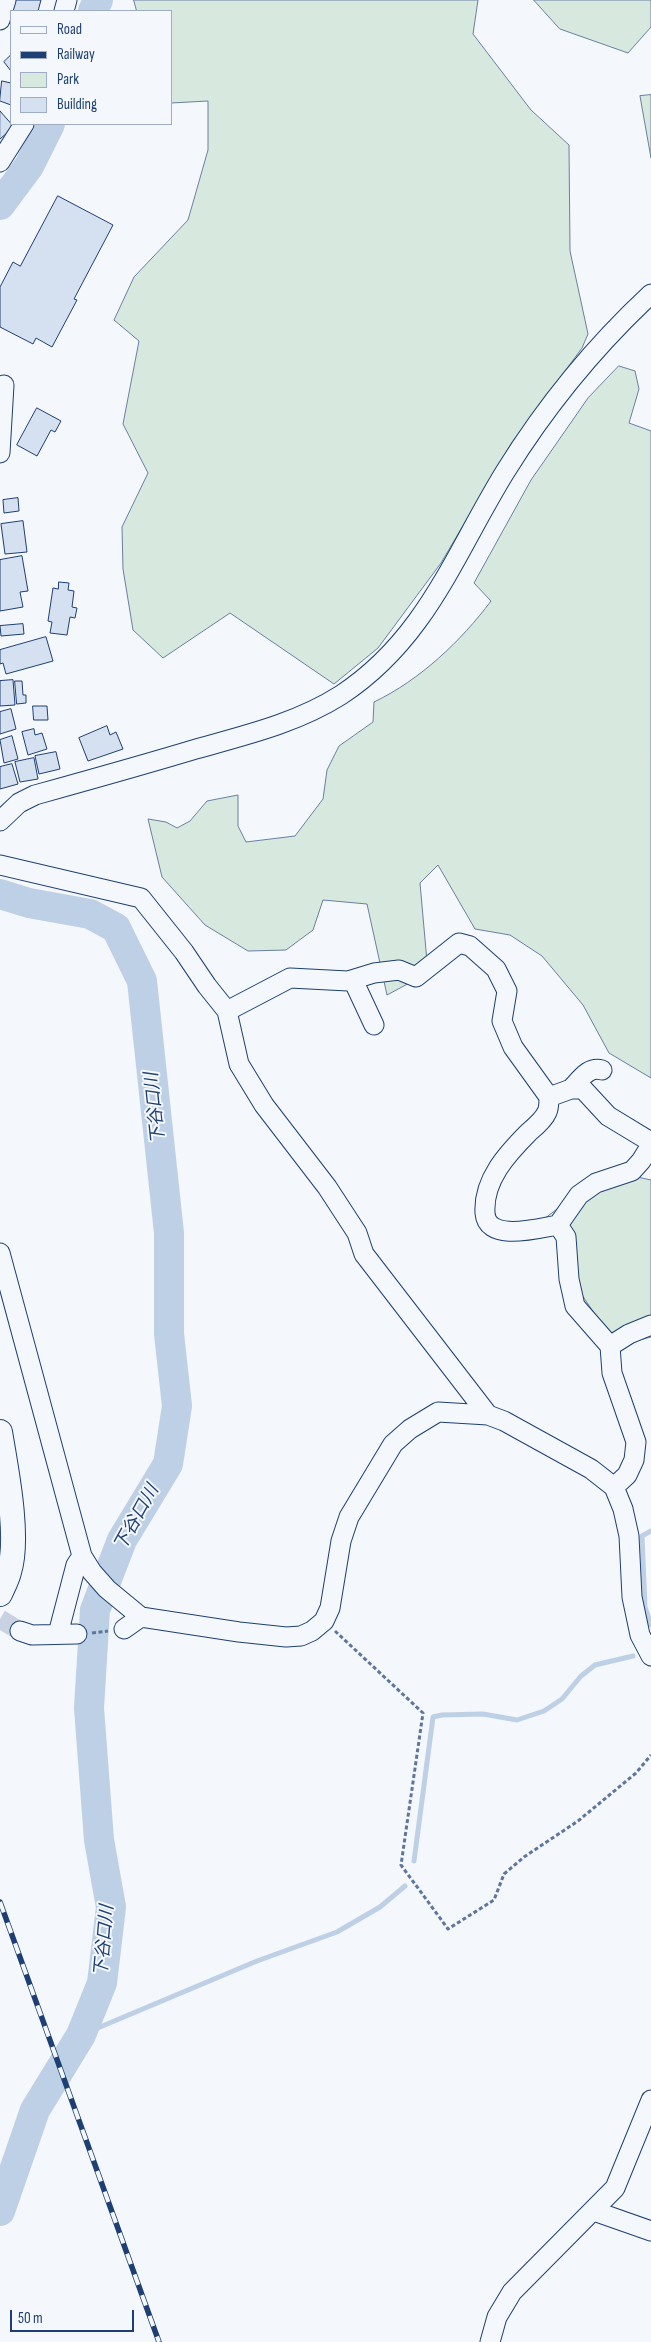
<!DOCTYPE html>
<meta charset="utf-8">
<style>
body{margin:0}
#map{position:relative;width:651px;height:2342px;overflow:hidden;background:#f4f7fb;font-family:"Sofia Sans Condensed",sans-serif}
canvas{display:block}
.legend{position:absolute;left:10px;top:10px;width:162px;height:115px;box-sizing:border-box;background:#f4f7fb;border:1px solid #9eadc5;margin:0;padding:6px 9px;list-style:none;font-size:15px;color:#1d3f73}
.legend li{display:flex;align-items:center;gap:10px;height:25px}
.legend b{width:25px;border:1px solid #9eadc5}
.scale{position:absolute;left:10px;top:2310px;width:124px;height:22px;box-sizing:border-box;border:2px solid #1d3f73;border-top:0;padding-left:6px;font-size:15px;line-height:18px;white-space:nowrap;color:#1d3f73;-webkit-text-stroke:4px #f4f7fb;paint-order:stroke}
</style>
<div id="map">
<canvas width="651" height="2342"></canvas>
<ul class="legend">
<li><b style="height:6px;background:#f4f7fb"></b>Road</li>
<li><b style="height:6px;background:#1d3f73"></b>Railway</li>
<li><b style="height:14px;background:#d7e8df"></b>Park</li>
<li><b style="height:14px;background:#d5e0f0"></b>Building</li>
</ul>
<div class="scale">50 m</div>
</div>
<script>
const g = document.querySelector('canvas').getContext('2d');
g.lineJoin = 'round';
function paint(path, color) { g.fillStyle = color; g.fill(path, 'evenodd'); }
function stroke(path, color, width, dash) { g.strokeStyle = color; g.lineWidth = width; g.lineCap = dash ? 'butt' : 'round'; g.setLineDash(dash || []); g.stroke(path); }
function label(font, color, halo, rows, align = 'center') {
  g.font = font + ' "Sofia Sans Condensed","Noto Sans JP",sans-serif'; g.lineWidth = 4; g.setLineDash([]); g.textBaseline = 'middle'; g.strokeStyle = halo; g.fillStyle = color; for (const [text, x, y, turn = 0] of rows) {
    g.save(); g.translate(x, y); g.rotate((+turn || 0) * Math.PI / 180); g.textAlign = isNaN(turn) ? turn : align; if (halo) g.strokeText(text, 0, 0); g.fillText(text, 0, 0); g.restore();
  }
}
const green = new Path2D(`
 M134 0H478L473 34 531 110 569 145 570 251 588 334 582 348 511 444 441 563 378 648 334 684 230 613 163 658 133 630 123 569 122 527 148 473 123 424 139 341 114 320 134 277 188 220 208 150V101L171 103V11H137Z
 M534 0H651V27L628 53 560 29Z
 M651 95V158L640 96Z
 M619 366 635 371 639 389 629 423 651 431V1078L609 1053 583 1005 542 956 510 935 475 929 438 865 420 883 428 973 387 995 367 904 323 900 313 930 286 950 248 951 205 925 162 877 148 819 166 822 177 828 190 821 207 801 238 795V826L246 842 295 836 323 799 327 770 339 746 373 722 374 702C420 680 461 641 491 601L474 583 531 480 588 398Z
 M623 1174 651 1180V1337L616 1346 578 1289 570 1230 531 1229 557 1209 572 1205Z`);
paint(green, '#d7e8df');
stroke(green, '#687fa3', 1);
stroke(new Path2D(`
 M651 1531 642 1536 645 1607 651 1625
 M414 1861 433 1717 442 1715 483 1714 517 1720 544 1711 562 1699 581 1676 595 1665 633 1656
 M81 2035 257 1961 337 1932 380 1907 405 1886`), '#bed0e5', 5);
stroke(new Path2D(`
 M93 11 98 0
 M0 205 29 166 50 124
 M0 894 29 903 90 914 116 928 142 981 169 1233V1334L177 1406 168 1464 122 1540 95 1610 89 1708 99 1840 111 1907 102 1983 81 2035 35 2110 0 2211`), '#bed0e5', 30);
const building = new Path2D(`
 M14 0H41L38 11H11V24L8 23Z
 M11 55V71L4 62Z
 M2 81 11 83V105L0 101Z
 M0 111 14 127 0 139Z
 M58 196 113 225 74 299 77 300 52 347 36 338 33 344 0 327V287L13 262 20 266Z
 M37 408 61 421 55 432 51 430 37 456 17 445Z
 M18 498 19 511 4 513 3 500Z
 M23 521 27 552 5 554 1 524Z
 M22 556 28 591 20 592 23 607 0 611V560Z
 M59 582 69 583 68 590 74 591 72 607 77 608 75 618 70 617 67 635 50 633 52 622 48 621 53 588 58 589Z
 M23 624 24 634 1 636 0 626Z
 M46 637 53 661 6 674 3 663 0 664V650Z
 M13 680 15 705 0 706V681Z
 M15 681H22L23 695H26V703L17 704Z
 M33 706H47L48 720H34Z
 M11 709 16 729 0 734V712Z
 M107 726 110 735 116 732 123 749 88 761 79 738Z
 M34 729 35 735 42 733 47 749 28 755 22 732Z
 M12 736 18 759 4 763 0 740Z
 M56 752 60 769 39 774 35 756Z
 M34 758 38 779 20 782 15 762Z
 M12 764 18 784 0 789V767Z`);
paint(building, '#d5e0f0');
stroke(building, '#1d3f73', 1);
stroke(new Path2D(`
 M0 1619 20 1631`), '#c9d2e0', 19, [19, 9]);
const minor = new Path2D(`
 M64 11 67 0
 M0 20 6 0
 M0 162 24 124
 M0 453 4 385
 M0 821 19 803 35 795C89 780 143 765 196 749 246 735 297 723 341 695 426 639 454 555 505 472 546 406 594 347 651 294
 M0 865 141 898 184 952 207 986 227 1011 239 1064 264 1105 327 1187 357 1233 364 1254 488 1415
 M353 980 374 1025
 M227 1011 290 978 348 981 374 973 399 970 416 977 459 943 470 946 496 969 507 991 502 1021 513 1047 549 1097C549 1102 549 1108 547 1112 544 1119 535 1127 529 1132 507 1154 483 1180 485 1213 487 1243 539 1228 558 1225L566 1237 569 1279 575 1306 610 1346 612 1373 636 1442 634 1460 627 1475 614 1487
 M571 1089C580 1080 588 1066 602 1070
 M549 1097 571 1089H583L608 1116 651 1142
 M558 1225 579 1195 596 1183 632 1171 641 1161 651 1145
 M0 1253 82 1556 92 1572 107 1589 141 1617 239 1632 286 1637 301 1636 312 1631 324 1621 330 1608 341 1541 349 1517 393 1444 410 1429 438 1412 488 1415 504 1421 591 1469 614 1487 623 1509 629 1536 632 1597 640 1635 651 1656
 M610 1346 629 1334 651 1325
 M124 1629 141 1617
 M20 1631 32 1635 77 1634
 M58 1634 76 1565 82 1556
 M594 2211 651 2231
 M490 2342 497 2317 512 2292 615 2188 651 2100`);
const major = new Path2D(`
 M0 1432C6 1468 20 1538 9 1572 7 1580 3 1587 0 1594`);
stroke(minor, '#1d3f73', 21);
stroke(major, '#1d3f73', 26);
stroke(new Path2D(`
 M335 1631 423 1713 401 1865 448 1929 494 1900 504 1874 524 1857 578 1821 636 1773 651 1755
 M92 1633 108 1631`), '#5e769c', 3, [4, 2.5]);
stroke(minor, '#f4f7fb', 19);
stroke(major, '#f4f7fb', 24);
const rail = new Path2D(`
 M0 1902 159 2342`);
stroke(rail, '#1d3f73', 5.5);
stroke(rail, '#f4f7fb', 4, [11]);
label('italic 18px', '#1d3f73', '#f4f7fb', [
 ["下谷口川",156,1108,-96],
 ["下谷口川",137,1518,-61],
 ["下谷口川",105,1941,-85]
]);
</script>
